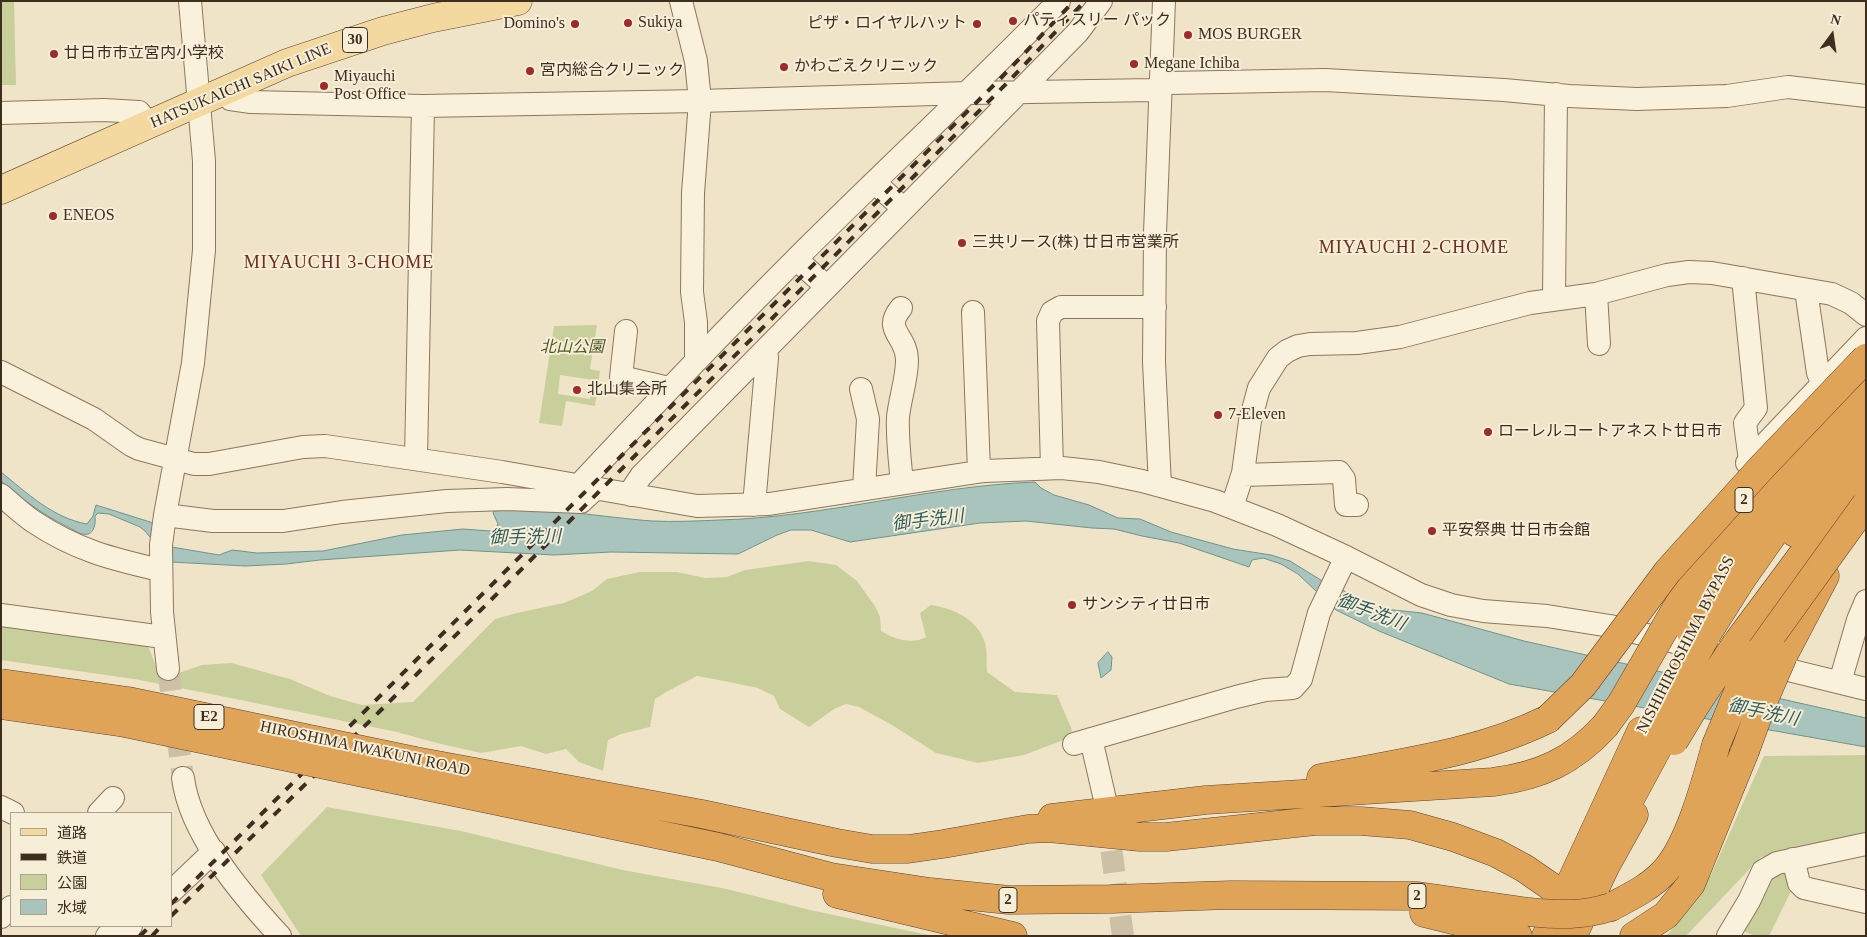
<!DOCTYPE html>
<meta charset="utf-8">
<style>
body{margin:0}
#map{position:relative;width:1867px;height:937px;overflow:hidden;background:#f0e4c8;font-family:"Times New Roman","Noto Sans JP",serif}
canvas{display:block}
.frame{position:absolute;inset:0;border:2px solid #3d2e20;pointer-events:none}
.legend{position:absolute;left:10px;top:812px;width:162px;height:115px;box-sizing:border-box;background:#f7eed8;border:1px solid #ada18e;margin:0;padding:6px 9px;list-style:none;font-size:15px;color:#3d2e20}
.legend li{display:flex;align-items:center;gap:10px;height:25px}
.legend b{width:25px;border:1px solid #ada18e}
.north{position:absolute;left:1807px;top:10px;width:50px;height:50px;-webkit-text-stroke:4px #f7eed8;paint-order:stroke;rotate:14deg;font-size:14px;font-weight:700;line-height:20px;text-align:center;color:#3d2e20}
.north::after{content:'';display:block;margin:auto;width:18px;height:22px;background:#3d2e20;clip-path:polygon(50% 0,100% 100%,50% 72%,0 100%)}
</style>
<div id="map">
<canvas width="1867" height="937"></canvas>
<div class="frame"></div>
<ul class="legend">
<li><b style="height:6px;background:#f3d9a0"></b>道路</li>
<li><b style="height:6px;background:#3d2e20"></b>鉄道</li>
<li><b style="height:14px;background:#c9cf9b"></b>公園</li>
<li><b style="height:14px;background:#a9c4bc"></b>水域</li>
</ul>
<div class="north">N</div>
</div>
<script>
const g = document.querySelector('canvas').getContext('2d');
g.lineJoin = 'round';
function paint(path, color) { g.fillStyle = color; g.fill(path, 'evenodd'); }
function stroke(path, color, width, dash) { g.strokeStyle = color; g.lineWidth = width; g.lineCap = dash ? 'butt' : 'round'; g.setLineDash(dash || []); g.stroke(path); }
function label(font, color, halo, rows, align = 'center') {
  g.font = font + ' "Times New Roman","Noto Sans JP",serif'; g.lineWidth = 4; g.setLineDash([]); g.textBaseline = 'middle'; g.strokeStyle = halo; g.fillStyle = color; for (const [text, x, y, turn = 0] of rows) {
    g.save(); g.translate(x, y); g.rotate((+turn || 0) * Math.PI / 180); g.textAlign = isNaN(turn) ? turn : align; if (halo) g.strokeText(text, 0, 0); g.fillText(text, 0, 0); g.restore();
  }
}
paint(new Path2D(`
 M1 1H14L16 85H1Z
 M597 325 590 369 600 371 595 406 566 401 562 426 539 423 554 326ZM560 375 593 380 592 387H596L595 393H591L590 399 558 394Z
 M809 561 836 565 857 581 875 606 880 617 881 631C894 639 912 645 926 637L920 613 931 605C952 608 976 618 984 640 988 649 986 662 987 672L1015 692 1057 695 1072 730 1069 738 1024 755 978 763 936 753 892 725 859 707 846 704 834 709 809 727 780 709 774 696 758 688 729 682 697 676 666 692 655 699 650 727 621 734 608 740 603 771 579 762 566 749 546 754 521 746 481 753 437 743 397 732 216 695 134 679 1 660V621L143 642 149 648 158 672 167 677 202 665 231 663 290 679 330 696 362 705 413 702 495 619 517 613 564 603 592 591 607 579 640 572H677L705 578 727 577 745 570Z
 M1866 755V832L1761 857 1686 936H1664L1669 933 1711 875 1764 756Z
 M327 807 461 831 623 870 727 889 810 910 933 936H301L261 875Z
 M1784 872 1792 889 1769 936H1755L1741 930 1771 877Z`), '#c9cf9b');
const water = new Path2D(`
 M1 472C27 493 53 518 87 524L93 516 96 505 166 527 172 547 219 555 232 550 257 553 323 551 402 535 463 529 490 531 496 528 498 524 493 513 494 511C546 506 599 517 652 521 674 522 697 521 720 520 826 517 929 486 1035 482L1041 488 1054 495 1089 505 1118 518 1140 519 1171 532 1233 549 1271 555 1290 561 1324 582 1343 590 1365 607 1422 613 1524 641 1866 718V747L1509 684 1379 631 1336 610 1298 574 1281 564 1263 558 1252 560 1249 567 1179 543 1142 536 1114 529 1092 528 1026 521 980 523 850 542 811 530H791L777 535 738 554 611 552 554 555 460 550 320 560 286 564 245 566 171 562 145 531 140 527 109 514 98 513 95 516C96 524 94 537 82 534 78 533 72 529 68 527 43 515 22 499 1 481Z
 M1108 652 1112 657 1111 670 1101 678 1098 663Z`);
paint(water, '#a9c4bc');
stroke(water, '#6f938a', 1);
stroke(new Path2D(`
 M168 669 183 778
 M1107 818 1123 936`), '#ccc0a6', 22, [22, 11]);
const minor = new Path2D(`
 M681 1 696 61 700 101 693 193 692 292 696 322V361
 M222 91 230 99 251 102 423 106 700 101 968 93 1154 90 1169 83 1325 80 1504 90 1569 96 1637 99 1727 96 1788 87 1866 96
 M1 113 104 110 139 112 149 124
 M875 183 904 209
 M796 259 827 287
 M1743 278 1756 408 1745 423 1750 461
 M1806 290 1818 373 1823 383
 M1596 294 1599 344
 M1554 299 1556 94
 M901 308C882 331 907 335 907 360 907 379 900 398 898 417 897 439 900 462 902 483
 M973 312 979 471
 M626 331 621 377 669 388
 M1 372 94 419 131 445 139 449 194 464H209L303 447 325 446 502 472 697 506 769 504 984 471 1062 468 1099 472 1142 481 1215 501 1277 525 1346 557 1421 595 1451 605 1483 611 1547 616 1610 626 1866 689
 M861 389 868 419 864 489
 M416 459 423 106
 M1747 463 1866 338
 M1052 468 1048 321 1052 312 1061 307H1155
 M1243 475 1339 472 1344 479 1346 505H1357
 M578 486C649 410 721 334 795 260 882 173 973 89 1059 1
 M1160 486 1154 362 1155 233 1164 1
 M1 495C12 504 22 514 34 522 76 550 112 559 160 570
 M631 495 633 488 641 476 1078 32 1101 1
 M754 505 767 358 766 349
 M1232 507 1243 473 1250 421 1259 388 1278 358 1287 351 1298 346 1310 344 1357 343 1400 337 1530 303 1596 294 1667 275 1689 272 1712 273 1832 294 1851 303 1866 315
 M165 515 213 521H283L342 512 447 501 507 499 581 502 595 489
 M1 615 163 637
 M168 669 162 612 161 545 165 515 193 363 204 250V161L190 1
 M1840 682 1858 620 1866 601
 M1091 739 1106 804
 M1074 744 1236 697 1265 690 1293 688 1301 679 1319 613 1346 557
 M183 778C190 834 242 895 280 936
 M1 807 13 813
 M99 813 113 798
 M1793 859 1799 883 1804 888 1866 902
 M171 892 214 851
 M1 917 11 907
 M107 936 131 926
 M1728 936 1749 901 1763 871 1777 863 1866 844`);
const major = new Path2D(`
 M1 190 287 63 383 31 433 18 518 1`);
const highway = new Path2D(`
 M1795 533 1866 441
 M1665 628 1684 595 1738 510
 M1691 632 1717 579 1749 526 1851 394 1866 378
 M1707 634 1741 580 1805 489 1866 410
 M1736 644 1806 550 1866 475
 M1783 656 1825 576
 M415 761 702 814 837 843 872 849H908L943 844 1028 829 1049 828 1140 837H1166L1315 821H1361L1410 825 1453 837 1496 853 1524 868 1553 888 1569 923
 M1321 778C1398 763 1477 754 1548 719
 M411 783 718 847 831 877 930 892 1009 900 1111 899 1231 895 1418 896 1529 912
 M1052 818 1206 800 1493 782C1540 776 1573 761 1605 726
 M1614 829 1664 736
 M837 894 1013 936
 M1611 907C1629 897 1649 888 1663 873 1689 847 1706 781 1716 745
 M1424 913 1518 936
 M1575 931 1605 867 1634 815
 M1546 936 1641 731
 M1634 936 1666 915 1691 884 1745 751`);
stroke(minor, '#8d765c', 24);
stroke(major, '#5b4430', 29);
stroke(highway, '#5b4430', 29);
stroke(minor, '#faf1dc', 22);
stroke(major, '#f3d9a0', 28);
stroke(highway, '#e0a458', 28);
stroke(new Path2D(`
 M171 904 1001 78 1074 1
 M171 916 379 712 1007 83 1085 1
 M140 936 150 926
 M152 936 161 926`), '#3d2e20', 4, [9, 9]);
const highwayBridge = new Path2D(`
 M1 683 128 701 415 761
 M1 705 125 723 411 783
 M1548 719 1583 685 1668 571 1762 467 1866 358
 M1605 726 1621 704 1665 628
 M1652 732 1706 636
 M1674 741 1695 706 1736 644
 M1716 745 1742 682 1758 654 1866 504
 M1745 751 1763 702 1783 656
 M1529 912C1559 915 1582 916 1611 907`);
stroke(highwayBridge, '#5b4430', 29, []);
stroke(highwayBridge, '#e0a458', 28);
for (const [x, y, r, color] of [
 [1013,21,5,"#9e2a2b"],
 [628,23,5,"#9e2a2b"],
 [575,24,5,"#9e2a2b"],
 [977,24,5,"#9e2a2b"],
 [1188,35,5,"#9e2a2b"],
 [54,54,5,"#9e2a2b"],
 [1134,64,5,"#9e2a2b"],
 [784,67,5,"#9e2a2b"],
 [530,71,5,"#9e2a2b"],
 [324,86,5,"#9e2a2b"],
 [53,216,5,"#9e2a2b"],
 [962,243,5,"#9e2a2b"],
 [577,390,5,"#9e2a2b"],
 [1218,415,5,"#9e2a2b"],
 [1488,432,5,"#9e2a2b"],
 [1432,531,5,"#9e2a2b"],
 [1072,605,5,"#9e2a2b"]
]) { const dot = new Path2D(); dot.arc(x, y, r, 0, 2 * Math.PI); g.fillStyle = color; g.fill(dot); stroke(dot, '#f7eed8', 2); }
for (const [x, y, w] of [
 [355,40,25],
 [1744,500,18],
 [209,717,30],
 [1417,896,18],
 [1008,900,18]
]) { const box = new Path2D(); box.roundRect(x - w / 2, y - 12.5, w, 25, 4); g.fillStyle = '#f7eed8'; g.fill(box); stroke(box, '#3d2e20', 1); }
label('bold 15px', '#3d2e20', null, [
 ["30",355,40],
 ["2",1744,500],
 ["E2",209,717],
 ["2",1417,896],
 ["2",1008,900]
]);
label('16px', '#3d2e20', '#f7eed8', [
 ["パティスリー パック",1023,21],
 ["Sukiya",638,23],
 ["Domino's",565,24,"right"],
 ["ピザ・ロイヤルハット",967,24,"right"],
 ["MOS BURGER",1198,35],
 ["廿日市市立宮内小学校",64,54],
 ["Megane Ichiba",1144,64],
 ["かわごえクリニック",794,67],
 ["宮内総合クリニック",540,71],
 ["Miyauchi",334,77],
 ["Post Office",334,95],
 ["ENEOS",63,216],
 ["三共リース(株) 廿日市営業所",972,243],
 ["北山集会所",587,390],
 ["7-Eleven",1228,415],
 ["ローレルコートアネスト廿日市",1498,432],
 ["平安祭典 廿日市会館",1442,531],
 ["サンシティ廿日市",1082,605]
], 'left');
label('16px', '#3d2e20', '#f7eed8', [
 ["HATSUKAICHI SAIKI LINE",241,86,-23],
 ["NISHIHIROSHIMA BYPASS",1686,645,-63],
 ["HIROSHIMA IWAKUNI ROAD",365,749,12]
]);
label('italic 16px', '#4d5a26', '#f7eed8', [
 ["北山公園",572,348]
]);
g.letterSpacing = '1px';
label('18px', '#6b2e1e', '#f7eed8', [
 ["MIYAUCHI 2-CHOME",1414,248],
 ["MIYAUCHI 3-CHOME",339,263]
]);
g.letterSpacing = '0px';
label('italic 18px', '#2f5d5a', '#f7eed8', [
 ["御手洗川",928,521,-7],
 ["御手洗川",525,538,-1],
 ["御手洗川",1371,613,21],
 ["御手洗川",1763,713,12]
]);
</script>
